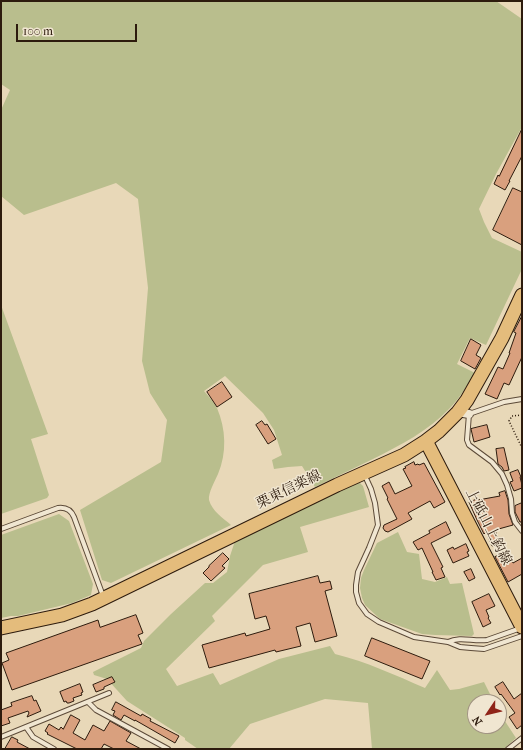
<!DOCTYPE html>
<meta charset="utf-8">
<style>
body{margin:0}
#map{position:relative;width:523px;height:750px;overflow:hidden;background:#e8d8b8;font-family:"IM FELL French Canon",serif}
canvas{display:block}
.frame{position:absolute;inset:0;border:2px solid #2d1b0d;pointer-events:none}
.north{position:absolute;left:467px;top:694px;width:40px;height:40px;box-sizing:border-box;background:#f0e6d1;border:1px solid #a29583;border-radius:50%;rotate:235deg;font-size:11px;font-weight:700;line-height:16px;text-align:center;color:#2d1b0d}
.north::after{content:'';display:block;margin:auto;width:14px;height:18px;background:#8f2418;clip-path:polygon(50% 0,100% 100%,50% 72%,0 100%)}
.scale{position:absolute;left:16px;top:24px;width:121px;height:18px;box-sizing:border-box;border:2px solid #2d1b0d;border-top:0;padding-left:5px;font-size:12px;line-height:14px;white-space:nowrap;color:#2d1b0d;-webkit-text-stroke:3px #f0e6d1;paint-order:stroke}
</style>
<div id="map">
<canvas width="523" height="750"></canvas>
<div class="frame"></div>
<div class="north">N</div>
<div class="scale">100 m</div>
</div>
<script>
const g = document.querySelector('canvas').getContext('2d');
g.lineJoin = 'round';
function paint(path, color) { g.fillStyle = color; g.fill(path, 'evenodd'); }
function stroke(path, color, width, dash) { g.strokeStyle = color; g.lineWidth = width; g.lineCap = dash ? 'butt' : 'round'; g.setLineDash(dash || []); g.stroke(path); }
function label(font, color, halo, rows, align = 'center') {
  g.font = font + ' "IM FELL French Canon","Noto Serif JP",serif'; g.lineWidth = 3; g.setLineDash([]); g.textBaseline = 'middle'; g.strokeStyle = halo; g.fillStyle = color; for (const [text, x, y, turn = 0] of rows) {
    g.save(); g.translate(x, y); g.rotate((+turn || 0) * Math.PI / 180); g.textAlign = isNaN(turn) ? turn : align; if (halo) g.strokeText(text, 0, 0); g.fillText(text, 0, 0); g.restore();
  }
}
paint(new Path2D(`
 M1 1H496L522 19V127L496 174 479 209 484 222 492 238 522 252V269L486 345 470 338 457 364 475 373C467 385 460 398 450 408 428 431 401 445 373 459 354 468 334 478 315 487L302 466 288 467 274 469 272 460 282 455 274 430 263 413 225 376 204 391C209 397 214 402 217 408 226 429 227 453 218 474 215 481 208 493 209 500 212 511 223 518 231 525L111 583 102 580 80 510 161 462 167 420 150 393 142 361 148 288 138 199 116 183 24 215 1 196V110L10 90 1 84Z
 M1 305 48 434 31 439 49 495 47 498 1 514Z
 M354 483H360L363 486 369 507 300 527 308 552 263 565 212 616 215 621 166 669 177 686 213 673 220 685 279 659 330 646 335 654C367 662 395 675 425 688L437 670 450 690 459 689 484 682 494 702H475V726H499V712L516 738 504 749H372L368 703 325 699 250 724 229 749H198L185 740V738L127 701 107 679 94 675 93 672 141 648 144 641 171 614 205 583H213L227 572 230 556 235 541Z
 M59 514 69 521 93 584 91 595 72 603 18 616H11L1 618V535Z
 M398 532 407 552 419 554 422 579 435 582 447 577 450 584 462 583 474 634 472 636 435 635 422 634 380 619 365 605 362 598 360 588 361 578 364 570 377 543Z`), '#b9be8d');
const building = new Path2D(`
 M522 129V156L509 181H510L505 190 494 184 498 175 499 176Z
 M513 188 522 192V245L493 230Z
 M522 316V357L509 385 504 383 497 399 485 394 498 367 503 369 510 353H509L516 333 514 332Z
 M471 339 481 345 476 355 481 358 475 369 461 361Z
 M222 382 232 397 217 407 207 392Z
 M262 421 265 425 267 424 276 439 268 444 256 425Z
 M487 425 490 437 474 442 471 429Z
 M504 448 509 470 504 471 502 467 498 464 496 449Z
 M414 462 415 465 418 464 419 465 424 463 445 502 434 508 430 501 408 513 412 519 388 532 385 531 383 528 384 525 397 519 387 499 388 498 382 486 389 482 395 494 412 486 403 469 406 468 405 467Z
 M518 470 521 477H520L522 485V488L514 491 510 482 513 481 510 473Z
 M505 491 508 500 509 514 513 525 495 530 500 543 492 546 486 532 484 534 477 520 469 502 477 499 478 500 500 496 499 493Z
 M522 503V522H520L515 512V506Z
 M446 522 451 533 431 543 443 567 441 568 445 577 436 580 432 572H433L422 548 418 550 413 542 430 533 429 531Z
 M466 544 469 551 467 552 469 556 453 563 447 550 453 547 454 549Z
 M223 553 229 559 222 566 225 568 211 581 203 573 209 567V566Z
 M503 554 508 562 512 560 513 563 522 558V574L508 582 495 557Z
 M471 569 475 578 469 581 464 572Z
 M318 576 320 583 330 581 332 589 325 591 337 636 315 642 310 623 296 627 301 646 276 652 275 650 209 668 202 645 245 633 246 636 270 629 266 616 255 619 249 594Z
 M489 594 495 606 486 610 489 617 488 618 491 623 483 627 472 602Z
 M136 615 143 633 138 635 142 644 12 690 2 663 9 660 6 653 98 620 100 627Z
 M372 638 430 661 422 679 365 656Z
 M112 677 115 682 104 687V689L96 692 93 685Z
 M503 682 514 699 522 693V725L517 729 509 717 515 713 501 694 500 695 495 687Z
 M80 684 83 692 81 693 82 695 73 698 74 701 69 703H67L66 701 64 702 60 692Z
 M32 696 34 701 36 700 41 711 27 717 29 713 28 711 8 718 10 723 1 726V710L12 706 11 703Z
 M116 702 141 716 142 714 151 719 150 721 179 736 175 743 135 720V721L124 715 121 720 113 715 115 711 112 710Z
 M71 715 80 720 73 733 85 740 93 725 104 731 110 721 131 733 126 741 141 749H114L104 744 101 749H77L47 734 48 733 45 731 49 724 59 730 61 727 63 729Z
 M12 737 18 740 17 742 30 749H5Z`);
paint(building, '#d9a07e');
stroke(building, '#2d1b0d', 1);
const service = new Path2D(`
 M522 399 504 402 469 414 467 440 469 445 492 462 502 474 507 485 511 499 512 513 515 522 522 531
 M365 476 371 489 375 503 378 525 369 548 358 572 356 585V592L359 603 367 614 379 622 414 637 448 642 460 647 471 648 484 649 522 636
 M1 529 58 508C66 507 71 510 74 517L103 596
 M448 642C461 636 473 642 487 640L521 628
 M88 702 96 710 168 749
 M26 727 33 737 54 749
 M1 737 109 693
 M508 749 522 738`);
const minor = new Path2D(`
 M458 412 469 414`);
const primary = new Path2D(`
 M426 441 522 627
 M1 628 62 615 92 604 337 485 404 455 426 441 439 431 458 412 467 400 502 338 522 295`);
stroke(service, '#5c4a38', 6);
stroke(minor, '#5c4a38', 10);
stroke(primary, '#2d1b0d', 15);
stroke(new Path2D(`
 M522 415 512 416 509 421 522 448`), '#2d1b0d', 1.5, [1, 2]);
stroke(service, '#f0e6d1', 4);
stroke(minor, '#f0e6d1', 8);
stroke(primary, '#e4bc7c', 13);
label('14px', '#2d1b0d', '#f0e6d1', [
 ["栗東信楽線",289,490,-26],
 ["上砥山上鈎線",488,527,63]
]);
</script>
